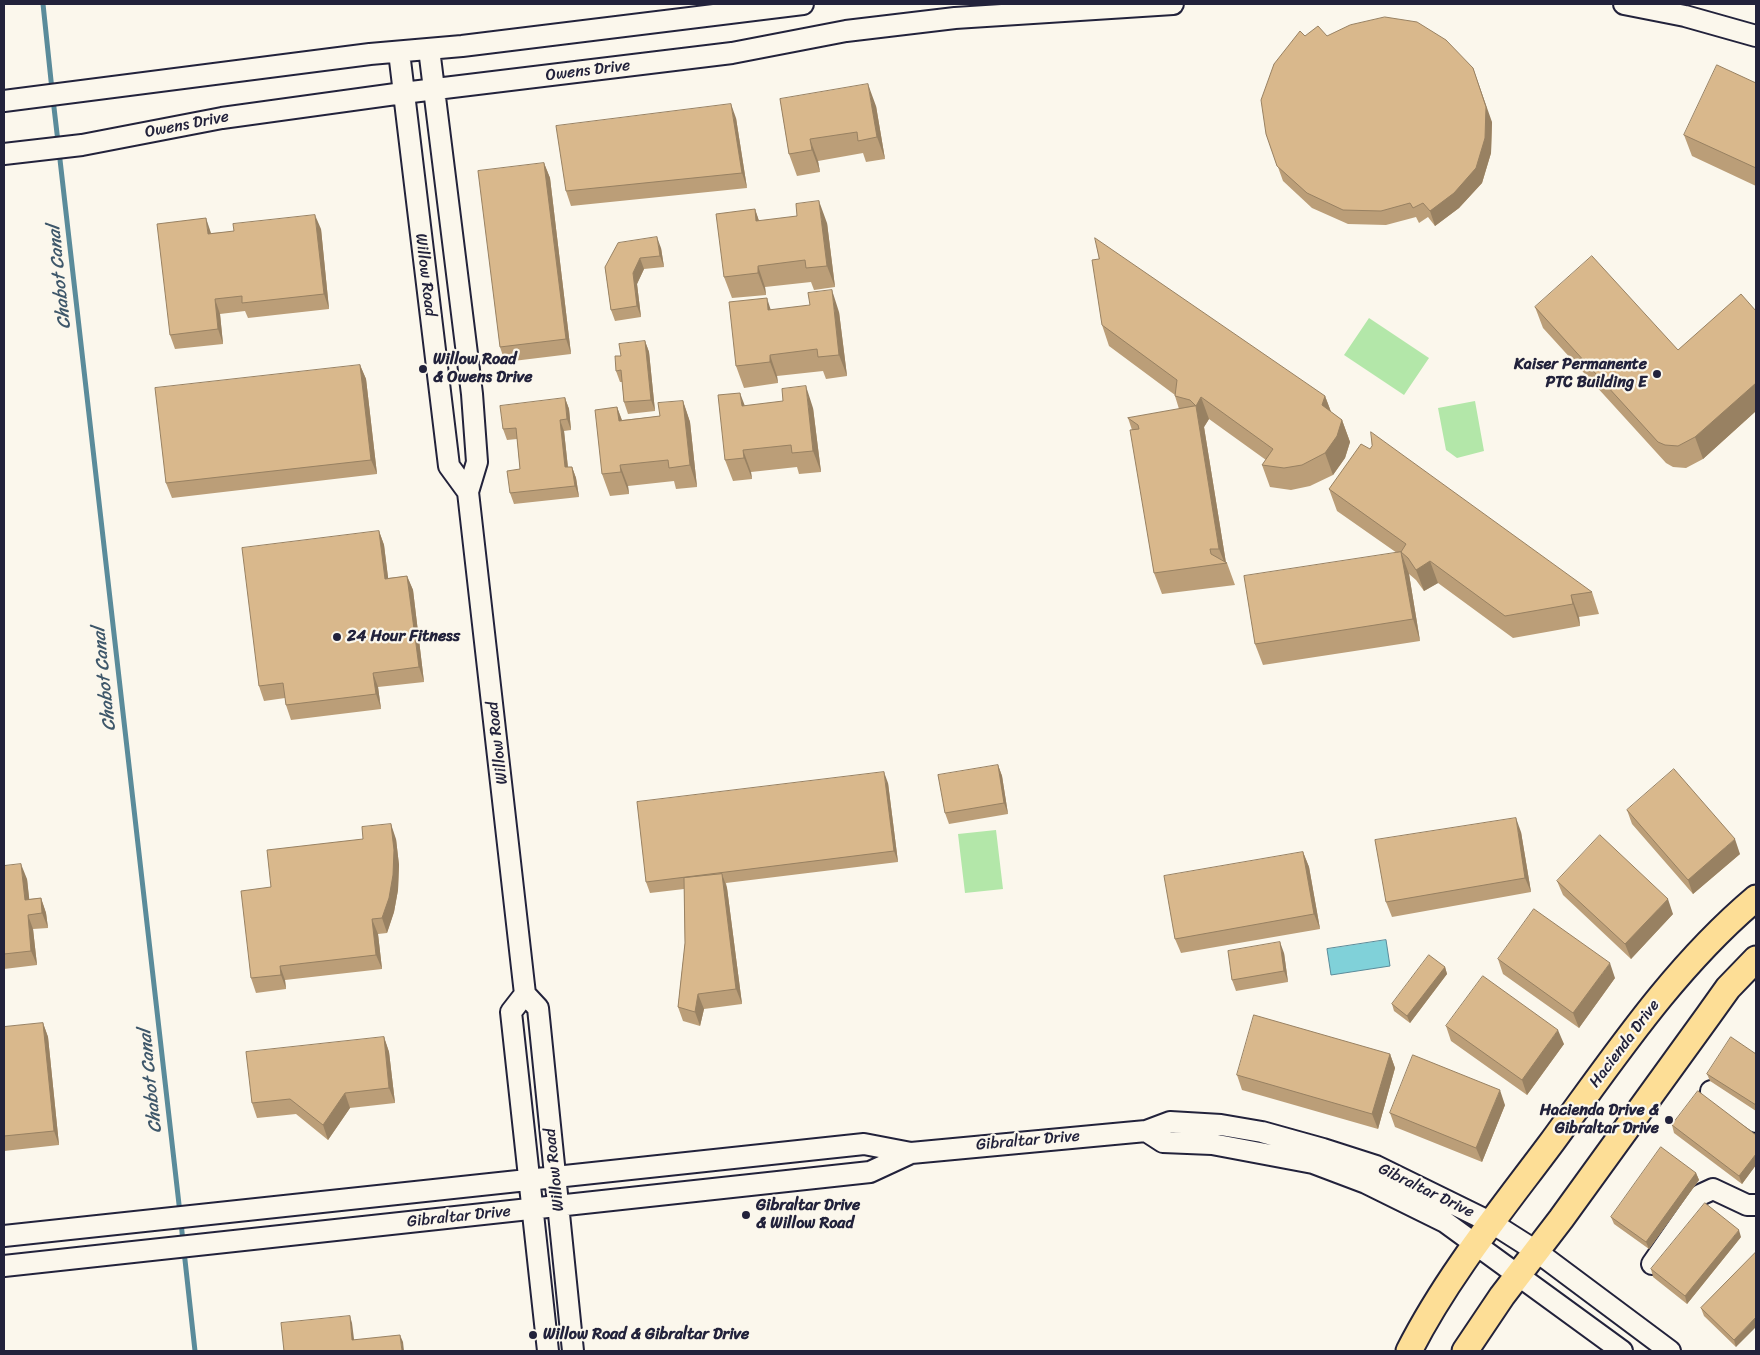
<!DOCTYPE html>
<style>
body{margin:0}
#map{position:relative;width:1760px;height:1355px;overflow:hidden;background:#fbf7ec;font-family:Sriracha,sans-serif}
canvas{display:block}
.frame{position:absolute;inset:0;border:5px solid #22223b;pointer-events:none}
</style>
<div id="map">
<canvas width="1760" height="1355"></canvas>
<div class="frame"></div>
</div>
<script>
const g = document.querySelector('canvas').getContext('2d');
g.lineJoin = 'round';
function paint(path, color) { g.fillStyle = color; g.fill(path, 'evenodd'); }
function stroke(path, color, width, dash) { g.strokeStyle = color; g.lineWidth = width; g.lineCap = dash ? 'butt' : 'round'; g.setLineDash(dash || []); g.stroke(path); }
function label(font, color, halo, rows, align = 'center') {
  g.font = font + ' Sriracha,sans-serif'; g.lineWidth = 4.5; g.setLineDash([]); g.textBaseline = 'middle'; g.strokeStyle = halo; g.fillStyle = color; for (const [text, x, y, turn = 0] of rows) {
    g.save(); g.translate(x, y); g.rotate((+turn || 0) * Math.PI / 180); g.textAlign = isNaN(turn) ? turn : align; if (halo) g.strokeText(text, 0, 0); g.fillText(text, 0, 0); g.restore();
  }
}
paint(new Path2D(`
 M1369 318 1429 358 1404 395 1344 355Z
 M1475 401 1484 451 1457 458 1446 450 1438 408Z
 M996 830 1003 889 965 893 958 834Z`), '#b3e7a9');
const water = new Path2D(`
 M1386 940 1390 966 1331 975 1327 949Z`);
paint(water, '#80d1d9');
stroke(water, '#5a8b9a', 1);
stroke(new Path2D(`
 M43 4 52 90
 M53 99 58 142
 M59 151 180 1213
 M181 1221 183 1243
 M184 1251 195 1351`), '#5a8b9a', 5);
const minor = new Path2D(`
 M1624 4 1685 16 1756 36
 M429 49 472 394 477 462 468 492 525 994 538 1008 573 1351
 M399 52 449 466 468 492
 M4 101 370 54 462 46 803 4
 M4 154 82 145 222 118 403 93 732 53 846 31 955 18 1173 4
 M525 994 511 1012 548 1351
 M1711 1091 1756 1122
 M1146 1131 1163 1142 1212 1144 1313 1163 1366 1183 1445 1222 1622 1351
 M4 1236 864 1144 911 1153 1146 1131 1170 1122 1221 1125 1262 1132 1323 1149 1376 1166 1492 1223 1536 1251 1670 1351
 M1652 1264 1700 1195 1713 1189 1747 1205H1756
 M4 1266 870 1172 911 1153`);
const major = new Path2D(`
 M1409 1351C1447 1276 1502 1209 1552 1142 1615 1056 1674 967 1756 898
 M1465 1351 1502 1296 1561 1219 1708 1016 1728 988 1756 959`);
stroke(minor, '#22223b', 24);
stroke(major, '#22223b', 29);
stroke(minor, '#fbf7ec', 20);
stroke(major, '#fdde96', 25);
paint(new Path2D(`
 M1305 36H1327L1492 122 1491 153 1482 183 1459 208 1435 226 1428 217 1419 223 1416 217 1386 225 1348 224 1312 208 1283 181 1266 134Z
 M1756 83V186L1692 156 1684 135Z
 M780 99 876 106 885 159 866 162 863 153 818 161 820 172 797 176 789 154Z
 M736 118 747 188 571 206 566 191Z
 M544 163 550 178 571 354 505 362 500 347Z
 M755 209 759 221 827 223 835 287 814 290 811 282 765 287 766 295 732 298 724 277Z
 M321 229 329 309 248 318 245 311 220 314 223 344 175 349 170 335 211 233Z
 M661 248 664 267 644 269 637 284 641 317 615 321 611 310 605 267Z
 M1535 307 1678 350 1756 311V411L1703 459 1686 468 1673 467 1666 463 1543 328Z
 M771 310 839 312 847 376 826 379 823 371 777 376 778 383 744 388 736 366Z
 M1102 325 1325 396 1331 412 1342 420 1350 442 1345 458 1333 475 1310 486 1291 490 1270 487 1262 465 1266 460 1209 419 1204 427 1226 563H1227L1235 585 1162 594 1154 573 1132 430 1128 418 1179 409 1175 396V395L1109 346Z
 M645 341 649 352 655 411 628 414 624 402 622 382H620L616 371 621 356Z
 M360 365 366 379 377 474 172 498 166 483Z
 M565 398 569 409 571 430 564 431 568 467H572L576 478 579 497 514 504 510 493 520 469 517 439 507 440 503 429Z
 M683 401 690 422 697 487 676 489 674 481 628 486 629 494 610 496 602 474 617 407 622 420 660 416Z
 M745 406 813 408 821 472 799 474 797 467 751 472 752 479 733 481 725 460Z
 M1329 489 1592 592 1599 614 1579 617 1580 626 1513 638 1438 583 1424 591 1416 580 1409 574 1420 641 1263 665 1255 644 1397 553 1337 511Z
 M379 531 384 545 388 578 407 576 413 590 424 682 378 687 381 709 291 720 286 705 285 698 264 701 259 686Z
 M998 765 1002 776 1008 814 949 824 945 813Z
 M888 783 898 862 726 883 727 888 742 1004 704 1009 700 1026 683 1021 678 1007 685 943 684 889 650 893 646 882Z
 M1627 810 1740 854 1693 894 1632 824Z
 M1521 832 1531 892 1392 917 1386 902Z
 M396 839 399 865 398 890 394 912 387 933 378 934 382 969 285 980 286 989 256 993 251 978Z
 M1303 852 1309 867 1320 929 1181 953 1175 939Z
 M4 866 27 879 29 899 41 898 46 913 48 928 33 929 37 965 4 969Z
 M1557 881 1673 914 1631 959 1563 895Z
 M1284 953 1288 982 1236 991 1232 980Z
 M1498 959 1615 978 1579 1028 1503 974Z
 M1445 967 1447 974 1410 1023 1394 1011 1392 1004Z
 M43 1023 48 1037 59 1145 4 1151V1027Z
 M1446 1026 1564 1044 1527 1095 1451 1041Z
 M384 1037 389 1052 395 1103 350 1108 328 1140 296 1114 257 1118 252 1103Z
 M1390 1054 1395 1068 1378 1129 1242 1090 1237 1075Z
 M1756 1054V1111L1710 1081 1707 1074Z
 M1505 1105 1482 1162 1395 1127 1390 1113Z
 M1672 1125 1756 1135V1165L1742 1184 1674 1133Z
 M1696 1173 1699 1180 1649 1249 1614 1224 1611 1217Z
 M1741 1237 1687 1304 1653 1277 1651 1269Z
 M1756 1252 1736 1347 1704 1316 1701 1308Z`), '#bb9e78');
paint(new Path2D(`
 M1473 68 1492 122 1491 153 1482 183 1459 208 1435 226 1430 211Z
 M868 84 876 106 885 159 877 137Z
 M731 104 736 118 747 188 742 173Z
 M810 139 818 161 820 172 812 150Z
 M544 163 550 178 571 354 566 339Z
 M819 201 827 223 835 287 827 266Z
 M755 209 762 230 756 221Z
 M315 215 321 229 329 309 324 294Z
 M206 218 211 233 213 248 208 234Z
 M657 237 661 248 664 267 660 256Z
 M640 258 644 269 637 284 641 317 637 306 633 273Z
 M758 266 765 287 766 295 758 273Z
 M832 290 839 312 847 376 839 355Z
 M767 298 774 320 768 310Z
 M215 299 220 314 223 344 218 329Z
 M645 341 649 352 655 411 651 400Z
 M770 355 777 376 778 383 770 362Z
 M360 365 366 379 377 474 371 460Z
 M1756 383V411L1703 459 1695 437Z
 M806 386 813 408 821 472 813 451Z
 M740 393 748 414 742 406Z
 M1325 396 1333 417 1322 405Z
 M1201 397 1209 419 1204 427 1226 563 1225 564 1219 549 1196 406Z
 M565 398 569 409 571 430 567 419Z
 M683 401 690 422 697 487 690 465Z
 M617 407 625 429 619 421Z
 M560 420 564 431 569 478 565 467Z
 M1342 420 1350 442 1345 458 1333 475 1325 453Z
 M743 450 751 472 752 479 744 458Z
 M620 465 628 486 629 494 621 472Z
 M572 467 576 478 579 497 575 486Z
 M379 531 384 545 390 593 385 579Z
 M1401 552 1409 574 1420 641 1413 619Z
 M1430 561 1438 583 1424 591 1416 570Z
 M407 576 413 590 424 682 419 667Z
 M1571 595 1579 617 1580 626 1573 604Z
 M373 673 378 687 381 709 376 694Z
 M998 765 1002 776 1008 814 1004 803Z
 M884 772 888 783 898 862 894 851Z
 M1516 818 1521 832 1531 892 1525 878Z
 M391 824 396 839 399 865 398 890 394 912 387 933 382 918Z
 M1735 839 1740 854 1693 894 1688 880Z
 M1303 852 1309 867 1320 929 1314 914Z
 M21 864 27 879 31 914 25 900Z
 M722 874 727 888 742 1004 736 989Z
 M41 898 46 913 48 928 42 913Z
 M1668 899 1673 914 1631 959 1625 944Z
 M28 915 33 929 37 965 31 951Z
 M372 919 378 934 382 969 376 955Z
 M1280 942 1284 953 1288 982 1284 971Z
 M1610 963 1615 978 1579 1028 1573 1013Z
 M280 966 285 980 286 989 281 975Z
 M1445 967 1447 974 1410 1023 1407 1016Z
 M698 994 704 1009 700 1026 695 1012Z
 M43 1023 48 1037 59 1145 54 1131Z
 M1558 1030 1564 1044 1527 1095 1522 1080Z
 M384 1037 389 1052 395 1103 389 1088Z
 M1390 1054 1395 1068 1378 1129 1372 1114Z
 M1500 1090 1505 1105 1482 1162 1476 1148Z
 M345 1093 350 1108 328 1140 323 1125Z
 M1756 1154V1165L1742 1184 1739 1176Z
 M1696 1173 1699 1180 1649 1249 1646 1242Z
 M1739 1230 1741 1237 1687 1304 1685 1296Z
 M350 1316 352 1323 355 1347 352 1340Z
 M1756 1317V1327L1736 1347 1734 1340Z
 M400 1335 403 1342 404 1351H402Z`), '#988162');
const building = new Path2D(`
 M1385 17 1417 22 1446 40 1473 68 1486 107 1485 138 1476 168 1454 193 1430 211 1423 203 1413 208 1410 203 1381 211 1343 210 1307 193 1277 166 1266 134 1261 100 1274 64 1300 31 1305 36 1318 26 1327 36 1350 25Z
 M1717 65 1756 83V168L1684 135Z
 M868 84 877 137 858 141 857 132 810 139 812 150 789 154 780 99Z
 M731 104 742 173 566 191 556 126Z
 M544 163 566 339 500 347 478 171Z
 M819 201 827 266 806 268 805 260 758 266V273L724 277 716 214 755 209 756 221 797 216 796 204Z
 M315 215 324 294 242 303V296L215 299 218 329 170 335 157 224 206 218 208 234 234 231 233 224Z
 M657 237 660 256 640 258 633 273 637 306 611 310 605 267 618 243Z
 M1095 238 1325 396 1322 405 1342 420 1337 436 1325 453 1302 465 1284 468 1262 465 1273 449 1201 397 1196 406 1190 400 1175 396 1177 380 1102 325 1092 260 1099 259Z
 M1592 256 1678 350 1741 294 1756 311V383L1695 437 1678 446 1665 445 1658 442 1535 307Z
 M832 290 839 355 818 357 817 349 770 355V362L736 366 729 302 767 298 768 310 810 305 808 293Z
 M645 341 651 400 624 402 621 370 616 371 615 356H621L619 344Z
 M360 365 371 460 166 483 155 388Z
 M806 386 813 451 792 453 791 445 743 450 744 458 725 460 718 395 740 393 742 406 783 401 782 389Z
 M565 398 567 419 560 420 565 467H572L575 486 510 493 507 471 520 469 516 428 503 429 500 406Z
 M683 401 690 465 669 468 668 460 620 465 621 472 602 474 595 410 617 407 619 421 660 416 658 403Z
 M1196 406 1219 549H1210L1211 554 1227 563 1154 573 1130 430 1139 429 1138 425 1128 418Z
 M1371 432 1592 592 1571 595 1573 604 1505 616 1430 561 1416 570 1408 558 1401 552 1406 544 1329 489 1361 444 1370 449 1372 446Z
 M379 531 385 579 407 576 419 667 373 673 376 694 286 705 283 683 259 686 242 548Z
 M1401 552 1413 619 1255 644 1244 576Z
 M998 765 1004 803 945 813 938 775Z
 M1674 769 1735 839 1688 880 1627 810Z
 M884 772 894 851 646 882 637 802Z
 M1516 818 1525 878 1386 902 1375 840Z
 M391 824 394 850 393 875 389 898 382 918 372 919 376 955 280 966 281 975 251 978 241 891 271 887 267 850 363 839 362 827Z
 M1600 835 1668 899 1625 944 1557 881Z
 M1303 852 1314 914 1175 939 1164 876Z
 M21 864 25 900 41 898 42 913 28 915 31 951 4 954V866Z
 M722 874 736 989 698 994 695 1012 678 1007 685 943 684 878Z
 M1534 909 1610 963 1573 1013 1498 959Z
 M1280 942 1284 971 1232 980 1228 951Z
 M1429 955 1445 967 1407 1016 1392 1004Z
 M1483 976 1558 1030 1522 1080 1446 1026Z
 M1254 1015 1390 1054 1372 1114 1237 1075Z
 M43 1023 54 1131 4 1136V1027Z
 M384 1037 389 1088 345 1093 323 1125 290 1099 252 1103 246 1052Z
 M1731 1037 1756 1054V1105L1707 1074Z
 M1413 1055 1500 1090 1476 1148 1390 1113Z
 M1698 1091 1756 1135V1154L1739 1176 1672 1125Z
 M1661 1147 1696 1173 1646 1242 1611 1217Z
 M1705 1203 1739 1230 1685 1296 1651 1269Z
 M1756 1252V1317L1734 1340 1701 1308Z
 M350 1316 352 1340 400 1335 402 1351H284L281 1323Z`);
paint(building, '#d9b88c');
stroke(building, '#988162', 1);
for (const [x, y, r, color] of [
 [423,369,5,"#22223b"],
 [1657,374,5,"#22223b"],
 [337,637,5,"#22223b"],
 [1669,1120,5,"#22223b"],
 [746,1215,5,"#22223b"],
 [533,1335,5,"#22223b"]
]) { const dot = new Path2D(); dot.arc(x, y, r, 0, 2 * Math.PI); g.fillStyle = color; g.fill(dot); stroke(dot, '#fbf7ec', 2); }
label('16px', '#22223b', '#fbf7ec', [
 ["Owens Drive",588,71,-7],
 ["Owens Drive",187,125,-11],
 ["Willow Road",425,275,83],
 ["Willow Road",498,743,-97],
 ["Hacienda Drive",1625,1044,-53],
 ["Gibraltar Drive",1028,1141,-5],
 ["Willow Road",555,1170,-96],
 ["Gibraltar Drive",1426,1191,26],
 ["Gibraltar Drive",459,1217,-6]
]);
label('bold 16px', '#22223b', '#fbf7ec', [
 ["Willow Road",433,360],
 ["& Owens Drive",433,378],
 ["Kaiser Permanente",1647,365,"right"],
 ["PTC Building E",1647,383,"right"],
 ["24 Hour Fitness",347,637],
 ["Hacienda Drive &",1659,1111,"right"],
 ["Gibraltar Drive",1659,1129,"right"],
 ["Gibraltar Drive",756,1206],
 ["& Willow Road",756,1224],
 ["Willow Road & Gibraltar Drive",543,1335]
], 'left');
label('italic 18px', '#3e576a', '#fbf7ec', [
 ["Chabot Canal",60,277,-96],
 ["Chabot Canal",105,679,-96],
 ["Chabot Canal",151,1081,-96]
]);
</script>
